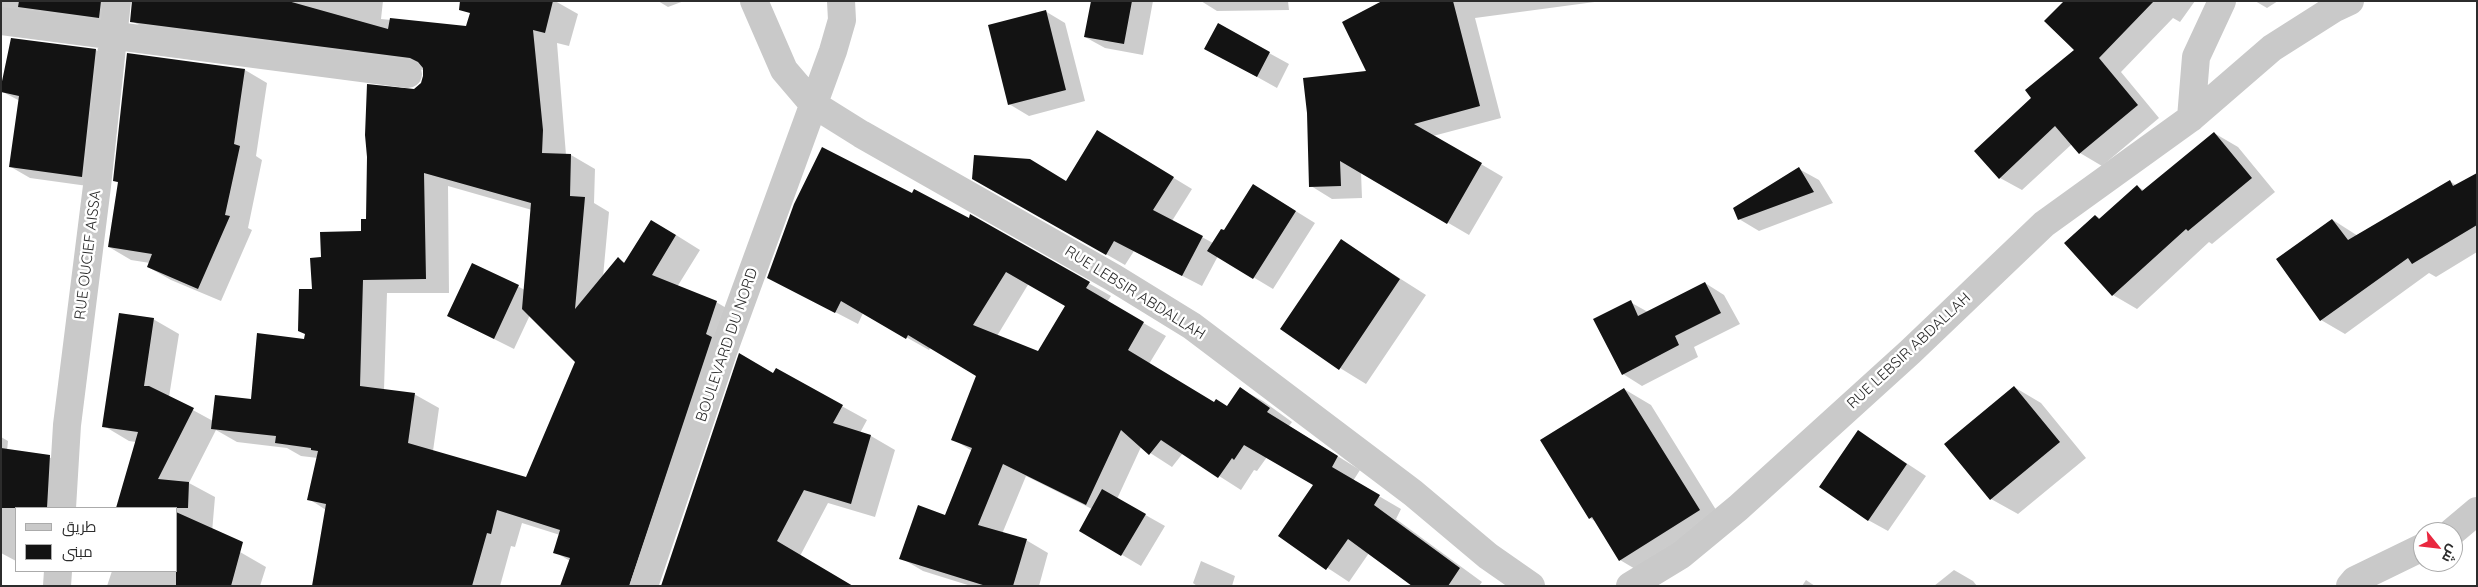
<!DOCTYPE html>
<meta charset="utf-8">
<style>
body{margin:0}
#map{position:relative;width:2478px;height:587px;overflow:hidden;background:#fff;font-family:Quicksand,Cairo,sans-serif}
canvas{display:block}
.frame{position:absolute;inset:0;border:2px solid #2c2c2c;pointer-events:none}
.legend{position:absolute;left:15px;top:507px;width:162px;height:65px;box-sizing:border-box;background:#fff;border:1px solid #ababab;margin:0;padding:6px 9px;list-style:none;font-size:15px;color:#2c2c2c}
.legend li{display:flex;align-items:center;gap:10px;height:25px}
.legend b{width:25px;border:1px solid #ababab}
.north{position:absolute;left:2413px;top:522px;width:50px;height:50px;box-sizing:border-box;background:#fff;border:1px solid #ababab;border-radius:50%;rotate:119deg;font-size:14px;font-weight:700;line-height:20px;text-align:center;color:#2c2c2c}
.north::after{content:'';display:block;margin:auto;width:18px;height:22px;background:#e9283f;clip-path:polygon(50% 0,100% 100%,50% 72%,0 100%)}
</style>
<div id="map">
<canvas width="2478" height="587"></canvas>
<div class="frame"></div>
<ul class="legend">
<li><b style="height:6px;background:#c9c9c9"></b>طريق</li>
<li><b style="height:14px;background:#131313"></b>مبنى</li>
</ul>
<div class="north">ش</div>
</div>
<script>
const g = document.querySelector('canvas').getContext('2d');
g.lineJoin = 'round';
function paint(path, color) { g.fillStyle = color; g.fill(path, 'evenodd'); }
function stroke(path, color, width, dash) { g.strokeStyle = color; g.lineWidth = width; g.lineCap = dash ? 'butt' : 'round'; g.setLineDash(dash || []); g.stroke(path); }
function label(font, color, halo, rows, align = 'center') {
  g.font = font + ' Quicksand,sans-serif'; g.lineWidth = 5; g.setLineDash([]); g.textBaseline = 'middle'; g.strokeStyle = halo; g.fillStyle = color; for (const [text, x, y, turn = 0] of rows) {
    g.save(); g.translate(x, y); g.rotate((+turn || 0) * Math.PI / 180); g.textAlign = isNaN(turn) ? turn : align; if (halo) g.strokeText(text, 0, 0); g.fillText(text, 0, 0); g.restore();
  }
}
paint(new Path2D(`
 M1 1H383L381 19 467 27 474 1H555L578 14 569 46 557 43 566 155H571L595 169 594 203 609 212 603 277 618 259 625 263 676 235 700 250 677 287 716 302 740 316 656 586H561L570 561 555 552 560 535 522 523 515 547 511 546 500 586H317L326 510 309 499 318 458 301 456 287 448 237 442 216 430 189 483 215 497 211 544 240 552 266 567 260 586H107L112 571H176V508H117L136 442 129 441 104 426 153 319 179 334 169 397 213 421 252 401 304 341 313 290 322 259 362 232 415 89 422 84 424 70 156 35 132 21V2L128 6 124 31 1 10ZM448 186 532 210 525 290 473 264 448 316 514 349 530 315 577 362 527 478 433 451 439 408 414 394 384 390 387 293H449Z
 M658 1H684L668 7Z
 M1092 1H1153L1143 55 1105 48 1085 37Z
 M1201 1H1288L1289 10 1217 11Z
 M1385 1H1602L1475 18 1501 118 1433 136 1503 177 1469 235 1361 172 1362 198 1332 199 1311 186 1368 72Z
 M2066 1H2195L2180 22 2173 18 2121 72 2159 118 2102 166 2080 153 2072 144 2022 190 2000 178 2033 98 2075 50Z
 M2255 1H2278L2267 8Z
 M1045 11 1065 23 1085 101 1029 116 1009 104Z
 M1218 25 1289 64 1277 88 1225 59Z
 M96 50 115 62 102 188 30 178 11 167 20 101 1 91Z
 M245 70 267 83 256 156 262 160 248 228 252 230 221 301 171 280 148 267 150 263 131 260 109 247 119 183 115 181Z
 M2214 133 2238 147 2275 192 2212 244 2209 242 2137 309 2113 295 2066 243 2096 216 2101 219 2137 186 2145 191Z
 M1116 143 1192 189 1172 221 1213 243 1273 197 1315 223 1273 289 1218 256 1202 286 1134 251 1125 265 973 178 1067 182Z
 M1799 169 1819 180 1833 203 1759 231 1739 219Z
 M2477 174V252L2436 277 2429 273 2345 334 2321 320 2277 260 2333 220 2358 236 2450 181 2457 186Z
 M913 194 970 220 971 216 1111 296 1107 302 1166 336 1149 364 1215 403 1228 407 1241 389 1263 401 1292 422 1289 426 1360 470 1353 481 1401 509 1396 519 1482 582 1479 586H1414L1369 553 1349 582 1279 536 1315 485 1267 457 1257 471 1254 470 1241 490 1183 453 1172 467 1141 447 1117 499 1165 526 1141 566 1080 530 1092 509 1026 476 1002 534 1026 540 1048 553 1039 586H971L923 571 901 558 945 516 972 451 953 439 978 376 931 347 929 350 863 313 858 324 768 277ZM1029 283 1066 305 1039 353 997 336Z
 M1341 241 1426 295 1366 384 1340 368Z
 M1705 283 1724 295 1740 324 1694 347 1698 357 1642 386 1623 374 1630 302 1648 312Z
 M776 370 867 420 860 433 871 436 895 450 875 517 828 503 800 556 662 586Z
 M2014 387 2041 403 2086 458 2018 514 1991 499Z
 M1624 389 1651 405 1726 526 1647 576 1620 560 1596 522 1590 518Z
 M1859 432 1926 476 1888 531 1868 520Z
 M1 437 8 441 7 451 49 457 76 472 74 508H16V561L1 553Z
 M1201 561 1235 576 1232 586H1197L1193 583Z
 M1954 570 1973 581 1977 586H1934Z
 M1806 580 1815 586H1802Z`), '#0003');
paint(new Path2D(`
 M19 1H101L99 18 18 7Z
 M132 1H288L388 29 390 18 466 26 470 13 459 10 460 1H553L545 33 533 30 543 130 542 153 571 154 570 196 585 197 575 309 618 257 624 263 651 220 676 235 652 275 717 301 706 334 712 337 629 586H560L570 558 553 553 560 530 497 510 491 534 487 533 472 586H312L326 504 307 500 318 451 311 450V448L275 443 276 436 211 429 215 395 251 399 257 333 304 339 305 334 298 331 299 289H312L310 258 321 257 320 232 361 231V219H366L367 157 365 135 367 84 414 89 421 83 423 76V68L418 62 410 58 130 22ZM424 173 531 203 522 309 575 362 526 477 408 443 415 393 360 386 363 280 426 279Z
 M1091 1H1132L1124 44 1084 37Z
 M1382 1H1453L1480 106 1414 124 1482 163 1447 224 1340 161 1341 186 1309 187 1307 113 1303 78 1366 71 1342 22Z
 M2064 1H2154L2099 58 2138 105 2079 154 2055 126 1999 179 1974 151 2031 98 2025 90 2074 50 2044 21Z
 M1046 10 1066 90 1008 105 988 25Z
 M1218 23 1270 52 1257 77 1204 49Z
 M11 38 96 49 82 177 9 167 19 96 1 92V86Z
 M127 53 245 69 234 144 240 146 225 215 230 216 198 289 147 267 152 254 108 247 118 182 113 181Z
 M1097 130 1174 177 1153 210 1203 236 1182 276 1114 241 1106 255 972 179 974 155 1030 159 1066 181Z
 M2214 132 2252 178 2188 231 2186 229 2112 296 2064 243 2095 215 2099 219 2137 185 2142 191Z
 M822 147 912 193 914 189 969 218 970 214 1090 282 1086 288 1144 322 1128 350 1214 402 1216 399 1227 406 1240 387 1270 408 1267 412 1338 456 1332 467 1380 495 1374 505 1460 568 1448 586H1412L1348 539 1326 570 1278 536 1313 485 1244 445 1234 460 1232 458 1218 478 1161 440 1149 455 1121 430 1086 505 1003 464 978 525 1027 539 1013 586H986L899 559 918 505 945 515 972 448 951 440 976 376 908 335 906 339 841 301 835 313 767 278 794 204ZM1006 272 1065 306 1038 351 973 325Z
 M1799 167 1814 192 1738 220 1733 208Z
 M2477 173V225L2412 264 2408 258 2320 321 2276 259 2332 219 2348 240 2450 180 2453 186Z
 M1253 184 1296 211 1253 279 1207 251 1221 229 1224 230Z
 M1341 239 1400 279 1339 370 1280 329Z
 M472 263 519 285 494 339 447 316Z
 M1705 282 1721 313 1675 336 1679 345 1622 375 1593 319 1631 300 1638 316Z
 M119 313 154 318 144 386H149L194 408 158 479 189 482 188 508H116L138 432 102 427Z
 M739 353 773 373 776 368 843 405 833 423 871 435 851 504 804 490 777 541 853 586H661Z
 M2014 386 2060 442 1990 500 1944 444Z
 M1624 388 1700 510 1619 561 1592 517 1589 519 1540 440Z
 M1858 430 1907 464 1868 521 1819 487Z
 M1 448 50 455 47 508H1Z
 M1102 489 1146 514 1121 556 1079 531Z
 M176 512 243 542 231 586H176Z`), '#131313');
stroke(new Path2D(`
 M754 1 784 70 813 104 861 134 1114 278 1192 326 1413 493 1488 556 1531 586
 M1 21 408 74
 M2191 118 2196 57 2222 1
 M62 508 67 425 97 186 117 1
 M2452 532 2477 511
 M57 586 58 571
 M644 586 723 352 833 51 842 20 841 1
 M1630 586 1681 555 1738 508 1910 352 2044 224 2191 118 2272 48 2335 8 2350 1
 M2350 586 2355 580 2423 547`), '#c9c9c9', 28);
label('15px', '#2c2c2c', '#fff', [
 ["RUE OUCIEF AISSA",88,255,-83],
 ["RUE LEBSIR ABDALLAH",1135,293,32],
 ["BOULEVARD DU NORD",727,345,-71],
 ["RUE LEBSIR ABDALLAH",1909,351,-43]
]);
</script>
